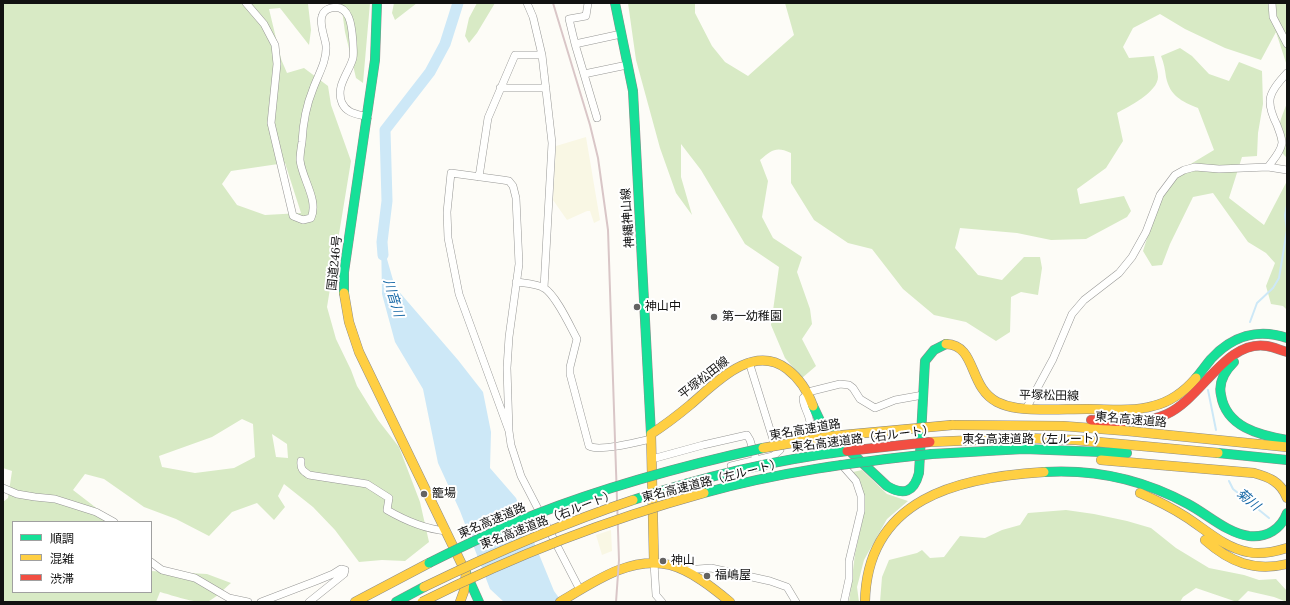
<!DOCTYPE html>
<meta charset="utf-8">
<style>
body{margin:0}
#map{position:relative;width:1290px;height:605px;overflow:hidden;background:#fdfcf7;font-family:Lora,"Noto Sans JP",serif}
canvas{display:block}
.frame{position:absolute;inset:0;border:4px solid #111;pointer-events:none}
.legend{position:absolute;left:12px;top:521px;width:140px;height:72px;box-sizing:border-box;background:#fff;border:1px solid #a0a0a0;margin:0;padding:5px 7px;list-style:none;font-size:12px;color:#111}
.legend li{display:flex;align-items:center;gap:8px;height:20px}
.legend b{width:20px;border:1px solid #a0a0a0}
</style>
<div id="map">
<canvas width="1290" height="605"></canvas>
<div class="frame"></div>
<ul class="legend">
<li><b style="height:5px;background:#16e098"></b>順調</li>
<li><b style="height:5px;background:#ffcf43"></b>混雑</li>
<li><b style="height:5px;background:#f24e42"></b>渋滞</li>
</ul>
</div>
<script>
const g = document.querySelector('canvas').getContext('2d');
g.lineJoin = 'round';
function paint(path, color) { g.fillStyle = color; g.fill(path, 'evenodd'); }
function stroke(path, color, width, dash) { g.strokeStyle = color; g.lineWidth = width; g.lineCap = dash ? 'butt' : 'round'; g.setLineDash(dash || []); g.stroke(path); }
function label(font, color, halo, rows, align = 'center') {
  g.font = font + ' Lora,"Noto Sans JP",serif'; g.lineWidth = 4; g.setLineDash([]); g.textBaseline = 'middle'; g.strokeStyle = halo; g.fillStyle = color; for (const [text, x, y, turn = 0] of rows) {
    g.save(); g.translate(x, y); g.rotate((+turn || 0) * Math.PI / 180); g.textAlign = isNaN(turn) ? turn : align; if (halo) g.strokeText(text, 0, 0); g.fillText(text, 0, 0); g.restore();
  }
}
paint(new Path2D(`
 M586 137 600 220 594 223 590 211H587L567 220 553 200 556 146Z
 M611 530 612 551 602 555 596 535Z`), '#f9f7e4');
paint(new Path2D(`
 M3 3H309L308 4 311 30 309 45 280 8 269 9 281 59 287 73 304 68 328 86 331 105 351 161 327 307 336 339 351 370 357 386 378 420 399 447 420 502 429 542 405 561 382 560 359 562 335 530 313 507 284 484 278 496 285 507 274 520 257 503 232 512 209 536 176 519 144 507 104 479 85 474 73 490 108 517 112 522H13V592H151V571L207 574 231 583C224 589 217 597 209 601 200 605 171 595 160 592L156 602H3V502L8 498 12 471 3 468ZM285 163 301 213 265 215 237 205 222 184 231 171ZM242 419 253 424 255 457 234 468 195 473 162 467 159 456 212 437ZM272 434 287 444 288 458 276 457Z
 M341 3H370L363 83 356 78 345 32Z
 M394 3H417L395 20 392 13Z
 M477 3H495L477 33 469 43 465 36 469 18Z
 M628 3H695V13L712 46 725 62 748 76 794 35 785 3H1287V66L1276 32 1261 60 1225 48 1185 29 1160 14 1133 28 1123 47 1129 58 1154 56C1155 63 1158 71 1158 77 1158 92 1128 107 1117 113L1123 141 1106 168 1077 189 1080 204 1124 196 1131 211 1127 217 1086 239 1051 240 1017 233 960 228 955 248 978 275 1002 280 1024 257H1040L1042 268 1038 295 1021 292 1011 297 1010 332 996 341 966 322 934 315 903 289 872 249 848 243 814 220 791 183V153C776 146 772 150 760 160L768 181 762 217 773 238 802 257 797 272 810 309 812 324 802 339 816 366 802 378 785 358 771 325 779 267 745 244 701 170 681 144V177L692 215 676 193 660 148 636 60Z
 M1180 48 1192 56 1209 74 1229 81 1239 62 1262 71 1263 104 1258 133 1257 156 1242 157 1229 198 1264 225 1287 181V310L1283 306 1271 304 1266 286 1275 263 1266 253 1248 242 1213 193 1193 197 1170 244 1162 265 1152 266 1143 251 1162 191 1184 168 1214 150 1198 108C1181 101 1170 96 1166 77 1165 70 1164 63 1161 56Z
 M1287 103V158C1270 143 1280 121 1287 103Z
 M862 470 887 494 908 501 887 519 864 560 857 587 859 602H849L855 554 864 513 865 500 858 479 853 472Z
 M1066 510 1094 514 1127 521 1151 528 1176 548 1209 568 1244 575 1259 580 1276 579 1287 591V602L1274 597 1248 591 1237 602 1196 588 1183 597 1180 602H880L882 577 889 560 917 553 922 550 930 558 944 557 960 536 985 538 1002 530 1020 525 1028 513Z`), '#d8eac5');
paint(new Path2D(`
 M381 238 395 287 458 360 483 392 491 432 490 468 516 498 554 591 562 602H504L490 589 460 511 438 463 423 389 395 342 382 294Z`), '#cde8f7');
stroke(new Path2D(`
 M1250 322 1257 303 1273 288 1279 278 1287 230 1285 215 1287 205
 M1208 390 1216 430
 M1229 481 1233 489 1269 518`), '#cde8f7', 2);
stroke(new Path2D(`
 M383 255 382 242 387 201 385 130 430 72 445 44 458 3`), '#cde8f7', 11);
const street = new Path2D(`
 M246 3 264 24 275 45 277 64 271 123 293 216 303 220 311 218C319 200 302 179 300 160 300 154 301 148 302 142 303 123 306 106 313 89 318 75 327 61 326 46 325 37 319 25 322 16 323 12 327 9 331 8 351 3 352 29 353 43 353 47 354 53 353 58 349 73 335 86 342 103 347 114 358 114 368 117
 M527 3 533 17 542 55 552 143 544 288
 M588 3 586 16 569 19 575 44 597 118
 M1272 3 1273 17 1287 44
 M575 44 621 34
 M584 74 627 65
 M500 88H546
 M1268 167C1273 160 1281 152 1282 143 1282 137 1279 131 1277 125 1265 101 1268 93 1287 73
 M479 177 488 118 515 55H542
 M516 282C523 283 538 284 544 288 556 295 570 326 577 339L570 367V374L589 446C599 452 638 442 651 439
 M749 362 777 452
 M1026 409 1053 359 1072 314 1084 300 1119 273 1132 257 1146 232 1160 195 1175 175 1184 170 1195 167 1219 169 1268 167 1287 170
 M509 431 459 294 448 238 447 212 451 173 503 180 509 181 513 186 516 198 519 264 509 337 507 368 509 431 511 445 521 476 580 590
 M832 454C821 443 809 448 804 432L810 424C810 414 803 408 803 398L812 391 840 384 849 385 853 388 860 399 875 408 895 400 923 395
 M652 459 703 445 747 435 750 440 756 460
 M301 461C300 469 303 471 309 475L367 484 389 498 387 510C406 521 425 529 446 531
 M841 464 856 481 861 496V511L849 561V579L844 602
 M731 466 773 456 780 450
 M3 488 17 494 35 497 55 499 96 512 114 522
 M151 562 162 570 195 578 229 598 248 602
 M654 563 656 595 662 602
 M685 570 711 568 770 581 787 587 796 602
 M261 602 316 581 333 574 341 569 345 570 344 574 309 602`);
const fast = new Path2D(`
 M615 3 633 91 651 434
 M344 293V272L375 60 377 3
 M1234 362C1225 371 1218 382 1221 395 1226 427 1259 435 1287 440
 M1196 378C1201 372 1206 365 1211 359 1232 336 1258 328 1287 338
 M813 406 822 425 887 486C904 496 914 492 919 473L925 361 934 350 946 344
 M1218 453 1287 460
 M932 454 1024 449 1127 453
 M1044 472C1094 469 1144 480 1188 504 1207 514 1227 533 1249 536 1267 538 1281 529 1287 513
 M466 573 479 602
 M396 602 424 587`);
const slow = new Path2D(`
 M344 293 349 322 359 352 466 573 464 591 460 602
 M946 344C977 345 968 387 997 402 1003 405 1010 407 1017 408 1040 411 1064 409 1087 409 1109 409 1132 412 1153 406 1170 402 1184 392 1196 378
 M952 425 1063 426 1128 431 1287 447
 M930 442 1025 438 1076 440 1218 453
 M1101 460 1254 473C1269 477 1281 482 1287 498
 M1140 493C1156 500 1172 508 1186 517 1206 530 1225 548 1248 552 1261 555 1274 552 1287 548
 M1205 540C1230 562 1254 572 1287 564
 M654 563 651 434C665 425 678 415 690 405 716 383 752 343 787 369 799 378 808 392 813 406
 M355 602 429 563
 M560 602C592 583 631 555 670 565 692 571 713 588 730 602
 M865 602C867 498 959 477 1044 472`);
const jam = new Path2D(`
 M1091 420C1116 421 1143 425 1167 414 1202 398 1226 339 1267 346 1273 347 1280 350 1287 352`);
stroke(street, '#979795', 8);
stroke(fast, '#8e8d8b', 10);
stroke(slow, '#8e8d8b', 10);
stroke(jam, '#8e8d8b', 10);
stroke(street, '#fffffe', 7);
stroke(fast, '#16e098', 9);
stroke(slow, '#ffcf43', 9);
stroke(jam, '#f24e42', 9);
stroke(new Path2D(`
 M553 3 590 125 598 158 608 230 619 560 616 602`), '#d9c6c7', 2);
const fastBridge = new Path2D(`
 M704 493C779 472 855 462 932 454
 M633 500C702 477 775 460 847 451
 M429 563C463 546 498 529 534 515 608 486 686 465 763 448`);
const slowBridge = new Path2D(`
 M763 448 832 436 952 425
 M424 587C492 554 561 524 633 500
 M422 602C513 556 606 520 704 493`);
const jamBridge = new Path2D(`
 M847 451 930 442`);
stroke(fastBridge, '#858482', 10, []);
stroke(slowBridge, '#858482', 10, []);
stroke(jamBridge, '#858482', 10, []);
stroke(fastBridge, '#16e098', 9);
stroke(slowBridge, '#ffcf43', 9);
stroke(jamBridge, '#f24e42', 9);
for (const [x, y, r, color] of [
 [637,307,4,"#646362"],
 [714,317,4,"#646362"],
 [424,494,4,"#646362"],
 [663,561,4,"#646362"],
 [707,576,4,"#646362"]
]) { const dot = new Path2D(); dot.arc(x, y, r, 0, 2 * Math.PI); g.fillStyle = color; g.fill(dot); stroke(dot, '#fff', 1.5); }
label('12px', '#111', '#fff', [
 ["神縄神山線",628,218,-94],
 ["国道246号",335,263,-84],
 ["平塚松田線",704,378,-38],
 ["平塚松田線",1049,396,1],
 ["東名高速道路",1131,420,5],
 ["東名高速道路",805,430,-10],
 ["東名高速道路（右ルート）",863,439,-7],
 ["東名高速道路（左ルート）",1034,440],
 ["東名高速道路（左ルート）",712,481,-14],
 ["東名高速道路（右ルート）",548,520,-21],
 ["東名高速道路",492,521,-23]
]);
label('12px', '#111', '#fff', [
 ["神山中",645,307],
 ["第一幼稚園",722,317],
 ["籠場",432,494],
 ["神山",671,561],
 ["福嶋屋",715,576]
], 'left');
label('italic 13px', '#1768a6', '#fff', [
 ["川音川",393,298,73],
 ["菊川",1248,500,40]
]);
</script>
